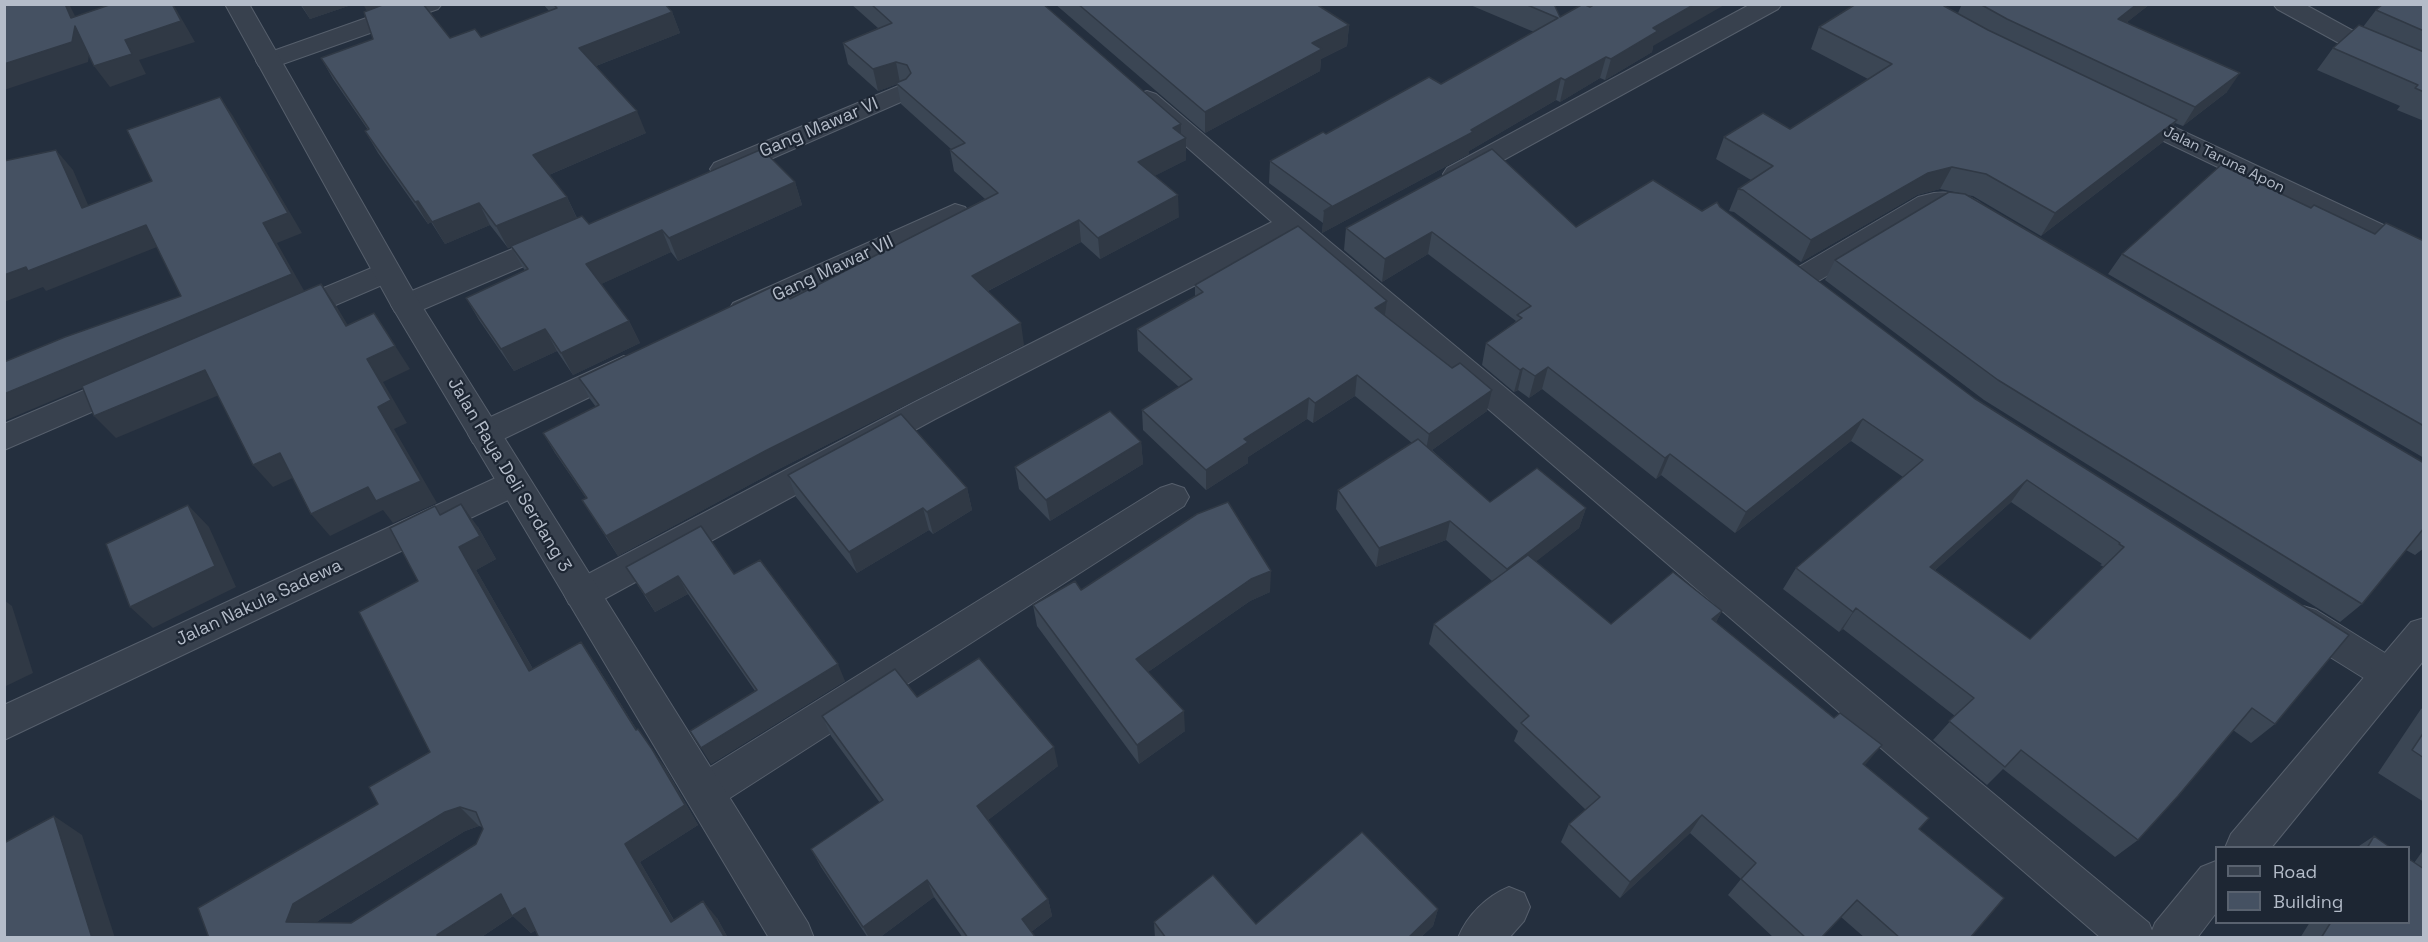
<!DOCTYPE html>
<style>
body{margin:0}
#map{position:relative;width:2428px;height:942px;overflow:hidden;background:#242f3e;font-family:"Space Grotesk",sans-serif}
canvas{display:block}
.frame{position:absolute;inset:0;border:6px solid #b4bcc9;pointer-events:none}
.legend{position:absolute;left:2215px;top:846px;width:195px;height:78px;box-sizing:border-box;background:#1d2633;border:2px solid #59626f;margin:0;padding:8px 10px;list-style:none;font-size:18px;color:#b4bcc9}
.legend li{display:flex;align-items:center;gap:12px;height:30px}
.legend b{width:30px;border:2px solid #59626f}
</style>
<div id="map">
<canvas width="2428" height="942"></canvas>
<div class="frame"></div>
<ul class="legend">
<li><b style="height:8px;background:#38414e"></b>Road</li>
<li><b style="height:16px;background:#455162"></b>Building</li>
</ul>
</div>
<script>
const g = document.querySelector('canvas').getContext('2d');
g.lineJoin = 'round';
function stroke(path, color, width, dash) { g.strokeStyle = color; g.lineWidth = width; g.lineCap = dash ? 'butt' : 'round'; g.setLineDash(dash || []); g.stroke(path); }
function paint(path, color) { g.fillStyle = color; g.fill(path, 'evenodd'); }
function label(font, color, halo, rows, align = 'center') {
  g.font = font + ' "Space Grotesk",sans-serif'; g.lineWidth = 4.5; g.setLineDash([]); g.textBaseline = 'middle'; g.strokeStyle = halo; g.fillStyle = color; for (const [text, x, y, turn = 0] of rows) {
    g.save(); g.translate(x, y); g.rotate((+turn || 0) * Math.PI / 180); g.textAlign = isNaN(turn) ? turn : align; if (halo) g.strokeText(text, 0, 0); g.fillText(text, 0, 0); g.restore();
  }
}
const minor = new Path2D(`
 M406 4H442L438 9 277 66 268 68 259 66 256 61 259 56Z
 M1751 4H1782L1778 9 1467 180 1457 183 1447 180 1443 174 1447 168Z
 M2273 4H2304L2357 33 2424 63V79L2339 43 2277 9Z
 M901 85 910 88 914 93 910 98 734 175 724 178 714 175 710 169 714 163Z
 M1147 91 1156 94 1330 242 2149 923 2155 938H2101L1289 237 935 419 595 604 582 609 569 604 564 594 569 584 913 403 1272 222 1138 104 1134 99 1138 94Z
 M2129 106 2424 244V266L2120 120 2116 114 2120 108Z
 M1934 193C1951 191 1977 195 1987 211L1983 217C1965 222 1953 209 1936 211L1810 286 1800 289 1790 286 1785 279 1790 272 1918 197Z
 M955 204 965 207 969 213 965 219 755 317 744 320 733 317 729 310 733 303Z
 M558 230 568 233 572 240 568 247 417 312 406 315 395 312 391 305 395 298Z
 M386 262 396 265 401 272 396 279 289 325 278 321 274 314 278 307Z
 M624 356 635 359 639 367 635 375 495 443 484 446 473 443 468 434 473 425Z
 M129 371 140 375 145 383 140 391 4 450V424Z
 M513 470 525 474 530 483 525 492 4 740V705Z
 M1172 484 1184 488 1189 497 1184 506 719 805 705 810 691 805 685 792 691 779 1160 488Z
 M2303 606 2316 610 2401 663 2407 674 2401 685 2388 690 2375 685 2290 632 2285 621 2290 610Z
 M1509 887 1524 893 1530 907 1524 921 1509 938H1458C1467 915 1487 896 1509 887Z`);
const tertiary = new Path2D(`
 M225 4H249L418 300 808 923 814 938H769L391 305Z
 M2424 618V660L2271 848H2225L2231 834 2411 622Z
 M2216 861V913L2197 938H2149L2155 923 2201 867Z`);
stroke(minor, '#565f6c', 2);
stroke(tertiary, '#565f6c', 2);
paint(minor, '#38414e');
paint(tertiary, '#38414e');
paint(new Path2D(`
 M300 4H354L310 19Z
 M543 4H665L672 12 680 33 596 66 646 133 549 175 567 197 577 218 589 224 795 182 802 205 678 261 671 252 601 284 629 321 640 343 573 375 557 351 514 371 479 320 466 298 525 271 511 247 508 248 490 225 445 244 431 222 428 224 378 153 365 131 368 130 333 79 321 58 373 39 367 11 450 38 481 37 549 11Z
 M851 4H1043L1181 134 1186 160 1154 176 1179 217 1100 259 1081 242 988 291 1024 345 775 471 618 556 582 500 586 498 555 453 543 433 596 407 590 399 579 378 790 299 985 199 954 171 950 150 951 149 901 104 897 84 878 91 848 64 843 43 878 28Z
 M1055 4H1316L1349 25 1347 46 1321 59 1320 71 1205 133Z
 M1468 4H1554L1560 17 1653 46 1652 52 1605 80 1600 78 1560 102 1556 100 1469 151V154L1322 233 1323 223 1269 183 1270 161 1326 134 1441 84 1534 32Z
 M1962 4H2150L2127 22 2227 92 2183 126 2175 123 2163 142 2041 236 1973 196 1966 195 2424 463V548L2415 555 2406 550 2362 604 2340 622 1984 400 1825 280 1835 260 1959 193 1940 189 1917 195 1801 262 1734 212 1729 211 1738 189 1751 180 1716 159 1724 137 1790 129 1868 79 1811 49 1819 27 1944 6 1958 13Z
 M2424 4V121L2397 110 2400 106 2317 70 2333 48 2363 27 2376 10Z
 M1720 207 1974 398 2349 635 2275 724 2251 743 2233 730 2138 840 2115 857 2003 769 1987 785 1933 740 1955 716 1843 629 1839 632 1783 589 1796 568 1903 477 1851 441 1735 533 1661 475 1656 479 1542 389 1529 398 1518 390 1514 392 1482 365 1486 343 1515 322 1516 321 1428 254 1382 282 1344 250 1346 228 1576 227 1702 211ZM2011 502 2102 564 2100 565 2104 567 2030 639 1935 570Z
 M2311 208 2375 234 2424 241V458L2108 274 2122 254Z
 M1195 285 1387 301 1385 316 1487 411 1432 450 1490 502 1586 508 1579 528 1536 561 1611 624 1722 611 1716 622 1865 766 1919 829 1970 938H1865L1841 917 1821 938H1774L1728 895 1741 879 1690 833 1620 898 1561 842 1569 824 1586 810 1514 741 1518 731 1429 644 1434 624 1492 581 1446 540 1376 567 1336 509 1338 490 1412 443 1355 396 1313 423 1307 419 1248 457V463L1206 490 1143 430 1142 410 1179 387 1138 351 1137 329 1195 296Z
 M1141 442 1143 464 1050 521 1019 489 1015 467Z
 M788 475 967 488 972 510 933 534 929 530 857 573 796 497Z
 M441 514 478 527 496 559 476 570 533 669 595 663 637 730 666 769 698 825 640 862 674 920 717 918 728 938H539L536 930 531 933 513 916 480 938H209L378 804 430 752 418 581ZM479 826 482 827 483 829 476 844 351 923 317 922 318 921 465 831Z
 M626 567 734 574 845 681 711 764 755 691 688 594 655 612Z
 M1081 590 1270 592 1250 601 1148 672 1185 731 1139 764 1037 626 1033 605Z
 M917 697 1058 766 988 820 1048 899 1052 916 1031 932 1036 938H963L934 897 879 938H868L821 867 811 849 880 803 831 736 822 716Z
 M2424 707V802L2378 773 2421 709Z
 M2374 836 2391 848H2356Z
 M2424 849V938H2300L2310 922H2409L2414 863Z
 M1438 909 1433 926 1420 938H1155L1154 922 1256 924Z`), '#3b4654');
paint(new Path2D(`
 M65 4H69L86 38 71 18Z
 M172 4H173L176 9 195 42 139 60 146 74 110 87 94 66 125 40Z
 M301 4H354L310 19Z
 M363 4H398L369 15Z
 M1695 4H1726L1653 46 1652 52 1605 80 1611 59 1653 28Z
 M2137 4H2150L2107 38 2118 19Z
 M672 12 680 33 588 69 579 48Z
 M1349 25 1347 46 1321 59 1320 71 1205 133V112L1312 43Z
 M75 26 90 47 88 62 4 90V64Z
 M1606 57 1600 78 1560 102 1565 80Z
 M896 62 900 83 878 91 873 69Z
 M2240 73 2227 92 2183 126 2195 107Z
 M1561 78 1556 100 1469 151V154L1322 233 1324 211 1471 130Z
 M220 97 233 116 302 233 277 243 306 294 4 421V394L292 274 263 223Z
 M637 111 646 133 544 177 533 155Z
 M2177 120 2163 142 2041 236 2055 213Z
 M1181 124V141L1186 138V160L1139 184 1138 162 1173 128Z
 M56 150 73 170 98 228 82 208Z
 M1952 167 1940 189 1917 195 1801 262 1811 240 1928 173Z
 M795 182 802 205 678 261 669 238Z
 M1178 195 1179 217 1100 259 1098 238Z
 M567 197 577 219 508 248 496 226Z
 M418 201 431 222 428 224 415 202Z
 M479 203 490 225 445 244 432 222Z
 M1079 220 1081 242 976 297 972 276Z
 M146 225 162 245 46 291 43 287 4 302V275Z
 M662 230 671 252 597 286 586 264Z
 M1432 232 1428 254 1382 282 1385 259Z
 M321 284 337 307 362 349 346 326Z
 M1387 301 1384 322 1375 308Z
 M374 313 410 369 383 382 407 423 394 429 437 503 393 523 383 510 330 536 311 514 378 407 367 359Z
 M629 321 640 343 573 375 561 353Z
 M1021 323 1024 345 775 471 618 556 606 536 767 450Z
 M545 329 557 351 514 371 501 349Z
 M1548 367 1542 389 1529 398 1535 376Z
 M1523 368 1518 390 1514 392 1520 370Z
 M205 370 224 393 116 438 94 416Z
 M1357 375 1355 396 1313 423 1315 403Z
 M1492 390 1487 411 1425 455 1429 434Z
 M1309 398 1307 419 1248 457V463L1206 490V470L1244 439Z
 M1863 419 1851 441 1735 533 1746 512Z
 M1141 442 1143 464 1050 521 1046 500Z
 M280 453 299 475 273 487 253 465Z
 M1670 454 1661 475 1656 479 1665 458Z
 M2027 480 2011 502 1915 588 1930 567Z
 M967 488 972 510 933 534 927 512Z
 M461 504 478 527 496 559 476 570 546 692 529 671 459 547Z
 M188 505 209 527 236 587 153 628 130 607Z
 M923 508 929 530 857 573 849 552Z
 M1586 508 1579 528 1501 589 1507 569Z
 M1450 521 1446 540 1376 567 1379 548Z
 M1271 571 1270 592 1250 601 1138 679 1136 659 1251 579Z
 M678 576 688 594 655 612 645 595Z
 M4 600 12 606 33 673 4 687Z
 M1856 608 1843 629 1839 632 1853 612Z
 M1722 611 1711 631 1712 619Z
 M581 642 595 663 650 751 636 730Z
 M838 664 845 681 711 764 701 748Z
 M1184 711 1185 731 1139 764 1137 745Z
 M1882 745 1866 764 1848 782 1863 764Z
 M1054 747 1058 766 983 824 977 806Z
 M652 749 666 769 698 825 640 862 684 938 671 922 625 844Z
 M460 807 479 826 465 831 318 921 312 938 286 922 293 904 445 812Z
 M1702 815 1690 833 1620 898 1630 882Z
 M54 816 82 835 115 938H92Z
 M927 880 934 897 879 938H869L863 927Z
 M501 894 525 908 543 925 531 933 513 916 480 938H438L437 935Z
 M1048 899 1052 916 1027 935 1022 919Z
 M703 901 717 918 728 938H725Z
 M1438 909 1433 926 1420 938H1408Z`), '#303945');
const building = new Path2D(`
 M4 4H65L71 18 112 4H172L181 21 125 40 132 54 94 66 75 26 72 42 4 64Z
 M385 4H423L450 38 475 29 481 37 557 8 553 4H665L672 12 579 48 637 111 533 155 567 197 496 226 479 203 432 222 418 201 415 202 365 131 369 129 321 58 373 39 364 12Z
 M871 4H1043L1181 124 1173 128 1186 138 1138 162 1178 195 1098 238 1079 220 972 276 1021 323 767 450 606 536 582 500 587 498 543 433 599 405 579 378 778 284 790 299 998 193 950 150 965 143 896 83 906 79 911 73 907 65 896 62 873 69 843 43 892 23Z
 M1078 4H1316L1349 25 1312 43 1322 49 1205 112Z
 M1525 4H1554L1560 17 1583 4 1590 7 1595 4H1695L1653 28 1658 31 1611 59 1606 57 1565 80 1561 78 1471 130 1473 132 1324 211 1332 206 1270 161 1323 132 1326 134 1429 77 1441 84 1558 18Z
 M1856 4H1944V6L1988 30 2177 120 2055 213 1986 174 1952 167 1928 173 1811 240 1743 190 1738 189 1773 166 1724 137 1763 113 1790 129 1892 64 1819 27Z
 M1980 4H2137L2118 19 2240 73 2195 107 2007 19Z
 M2383 4H2424V31L2376 10Z
 M2359 25 2424 52V92L2415 88 2418 85 2333 48Z
 M220 97 288 213 263 223 292 274 4 394V362L65 337 181 296 146 225 28 271 26 267 4 275V161L56 150 82 208 152 181 127 130Z
 M762 149 795 182 669 238 662 230 586 264 629 321 561 353 545 329 501 349 466 298 528 269 511 246 582 216 589 224Z
 M1492 149 1576 227 1653 180 1702 211 1717 202 1720 207 1974 398 2349 635 2275 724 2252 708 2178 796 2138 840 2021 750 2005 767 1949 721 1974 698 1856 608 1853 612 1796 568 1923 460 1863 419 1746 512 1670 454 1665 458 1548 367 1535 376 1523 368 1520 370 1486 343 1522 318 1517 315 1531 306 1432 232 1385 259 1346 228ZM2027 480 2120 543 2119 544 2124 547 2030 639 1930 567Z
 M2221 165 2311 208 2314 205 2375 234 2386 223 2424 241V426L2122 254Z
 M1949 192 1965 194 2424 463V528L2362 604 1998 380 1835 260Z
 M1298 226 1387 301 1375 308 1452 368 1460 363 1492 390 1429 434 1357 375 1315 403 1309 398 1244 439 1248 442 1206 470 1142 410 1192 379 1137 329 1203 292 1195 285Z
 M321 284 346 326 374 313 395 346 367 359 391 400 378 407 421 481 376 501 368 487 311 514 280 453 253 465 205 370 94 416 82 386Z
 M1110 411 1141 442 1046 500 1015 467Z
 M901 414 967 488 927 512 923 508 849 552 788 475Z
 M1418 439 1490 502 1537 468 1586 508 1507 569 1450 521 1379 548 1338 490Z
 M1228 502 1271 571 1251 579 1136 659 1184 711 1137 745 1033 605 1075 581 1081 590 1197 514Z
 M461 504 480 536 459 547 529 671 581 642 636 730 638 729 652 749 685 805 625 844 671 922 703 901 725 938H539L525 908 512 916 501 894 437 935 438 938H209L198 908 378 804 369 787 430 752 359 612 418 581 390 528 435 506 440 515ZM460 807 476 812 483 829 476 844 351 923 286 922 293 904 445 812Z
 M188 505 215 566 130 607 106 544Z
 M701 526 734 574 760 560 838 664 701 748 690 731 757 690 678 576 645 595 626 567Z
 M1528 555 1611 624 1673 572 1722 611 1712 619 1834 718 1840 713 1882 745 1863 764 1929 818 1919 829 2004 898 1970 938H1900L1857 900 1821 938H1806L1741 879 1756 863 1702 815 1630 882 1569 824 1600 797 1521 723 1529 716 1434 624Z
 M979 658 1054 747 977 806 1048 899 1022 919 1036 938H968L927 880 863 927 811 849 883 800 822 716 895 669 917 697Z
 M2424 732V758L2412 750Z
 M54 816 92 938H4V843Z
 M1362 832 1438 909 1408 938H1166L1154 922 1213 875 1256 924Z
 M2374 836 2391 848H2367Z
 M2409 859 2424 869V938H2321L2331 922H2409Z`);
paint(building, '#455162');
stroke(building, '#303945', 1.5);
label('15px', '#b4bcc9', '#1d2633', [
 ["Jalan Taruna Apon",2224,160,26]
]);
label('18px', '#b4bcc9', '#1d2633', [
 ["Gang Mawar VI",819,128,-23],
 ["Gang Mawar VII",833,269,-25],
 ["Jalan Raya Deli Serdang 3",509,475,59],
 ["Jalan Nakula Sadewa",259,603,-25]
]);
</script>
